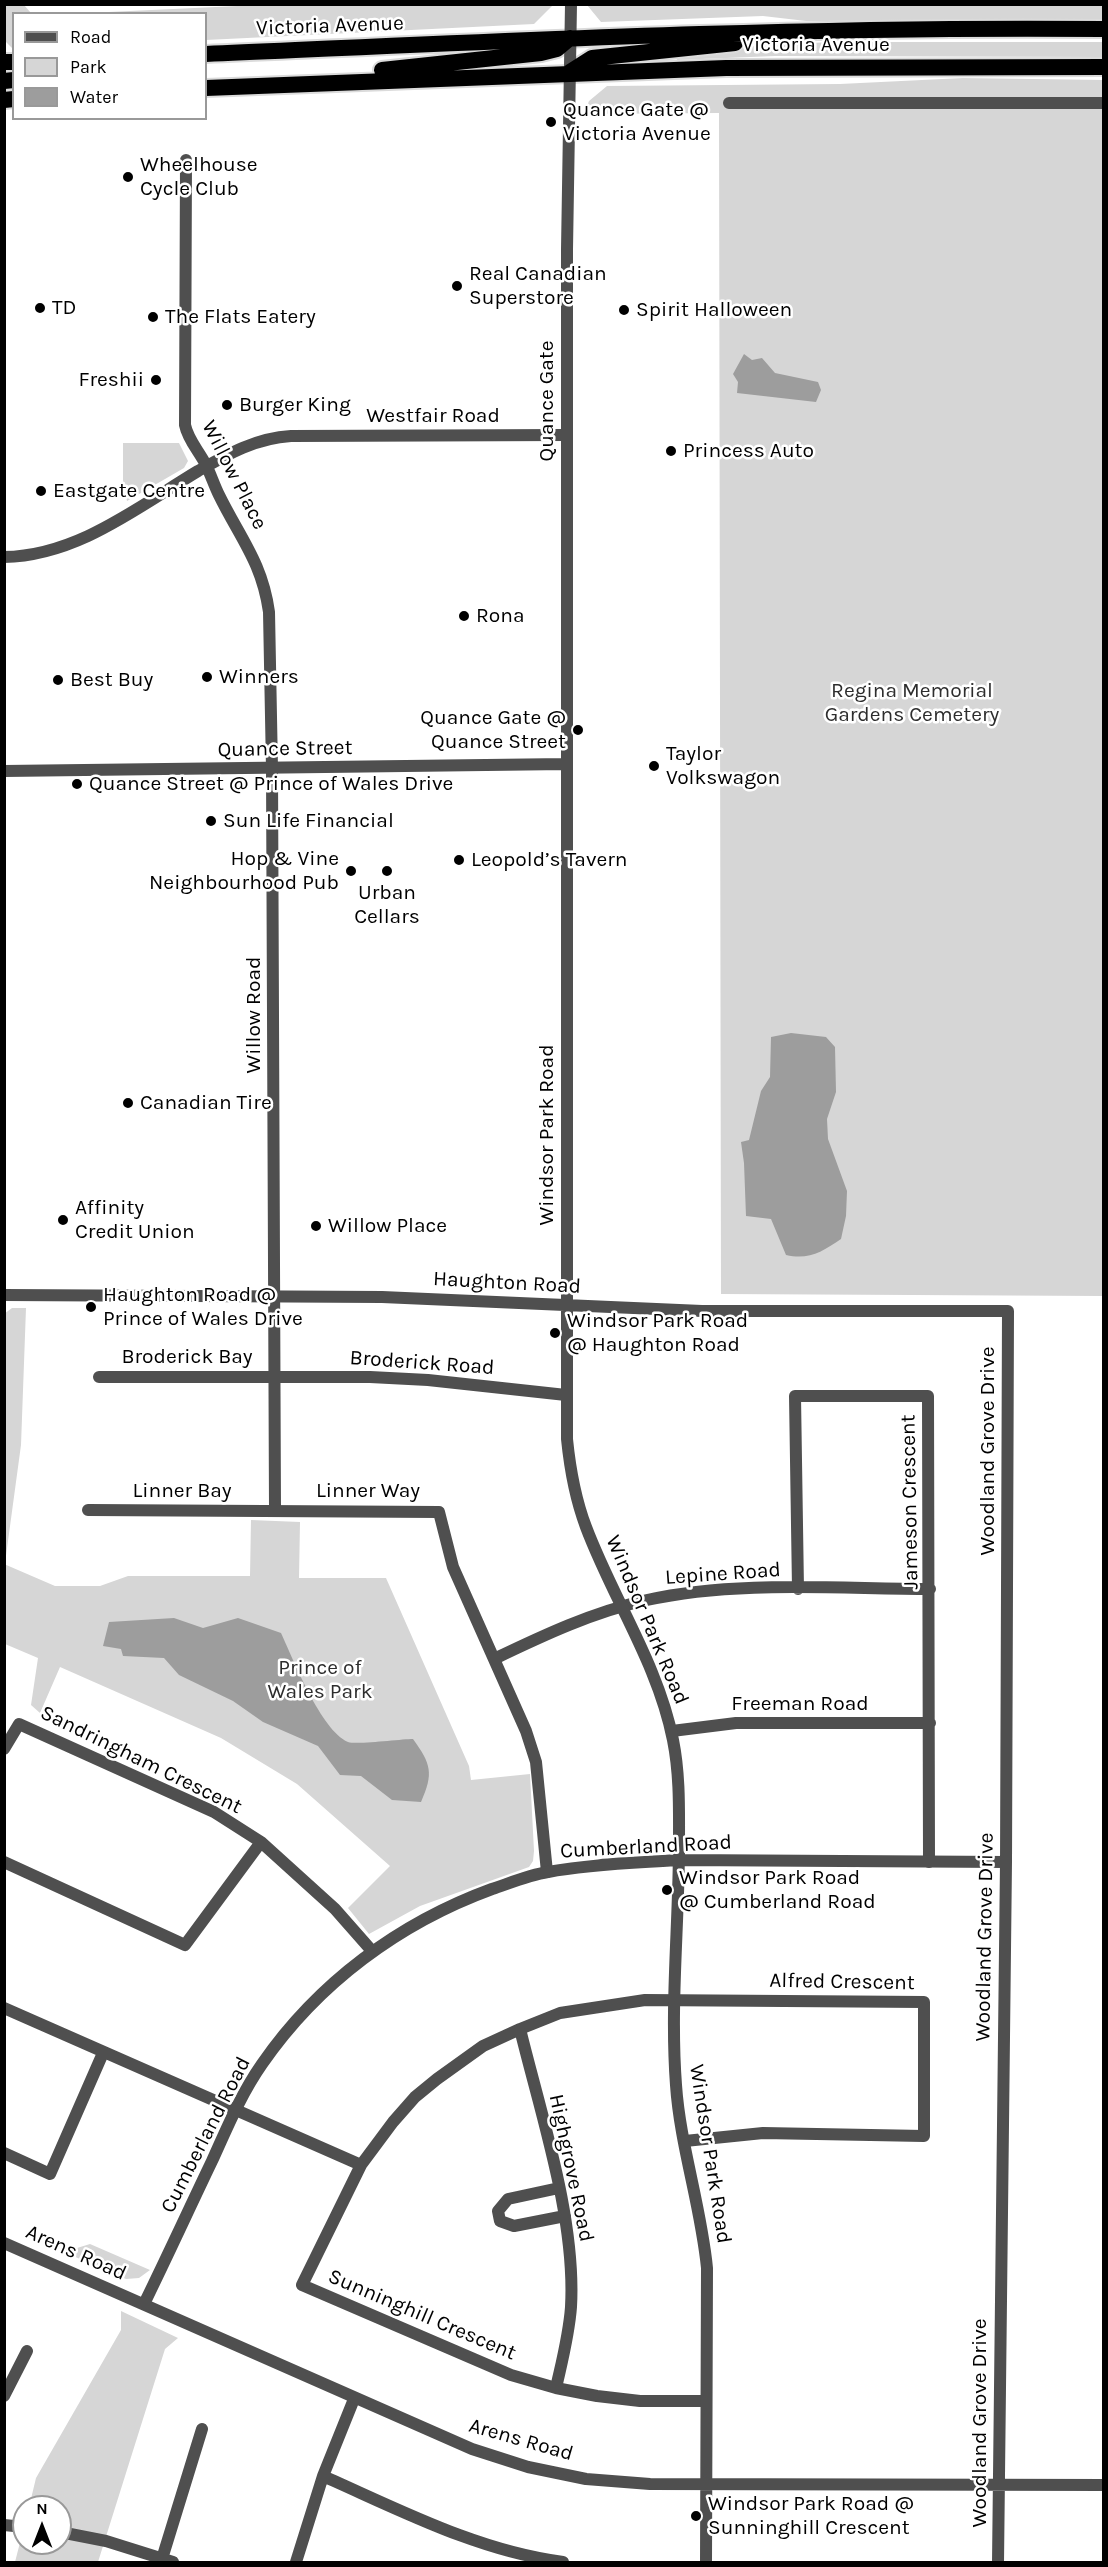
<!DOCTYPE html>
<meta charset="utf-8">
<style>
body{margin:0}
#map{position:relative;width:1108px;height:2567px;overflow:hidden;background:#fff;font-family:Karla,sans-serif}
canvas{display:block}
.frame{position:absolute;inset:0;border:6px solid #000;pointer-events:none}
.legend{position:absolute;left:12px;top:12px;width:195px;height:108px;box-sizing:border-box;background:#fff;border:2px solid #999;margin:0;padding:8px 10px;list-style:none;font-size:18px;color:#000}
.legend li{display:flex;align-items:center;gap:12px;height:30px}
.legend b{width:30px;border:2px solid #999}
.north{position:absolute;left:12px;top:2495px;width:60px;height:60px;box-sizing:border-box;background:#fff;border:2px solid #999;border-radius:50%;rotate:0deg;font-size:16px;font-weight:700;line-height:24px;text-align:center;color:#000}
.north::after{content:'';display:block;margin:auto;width:21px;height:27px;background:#000;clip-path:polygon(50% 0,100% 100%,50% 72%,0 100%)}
</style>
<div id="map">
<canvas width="1108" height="2567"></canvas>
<div class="frame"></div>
<ul class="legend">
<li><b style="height:8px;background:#4f4f4f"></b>Road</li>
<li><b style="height:16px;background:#d6d6d6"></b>Park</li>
<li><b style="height:16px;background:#9d9d9d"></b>Water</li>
</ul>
<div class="north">N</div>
</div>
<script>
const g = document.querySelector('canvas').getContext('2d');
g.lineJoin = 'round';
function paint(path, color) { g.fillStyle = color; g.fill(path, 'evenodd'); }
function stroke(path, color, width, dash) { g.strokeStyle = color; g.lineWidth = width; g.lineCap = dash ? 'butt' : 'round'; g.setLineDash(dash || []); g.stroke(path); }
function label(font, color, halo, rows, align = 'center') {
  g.font = font + ' Karla,sans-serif'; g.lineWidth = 5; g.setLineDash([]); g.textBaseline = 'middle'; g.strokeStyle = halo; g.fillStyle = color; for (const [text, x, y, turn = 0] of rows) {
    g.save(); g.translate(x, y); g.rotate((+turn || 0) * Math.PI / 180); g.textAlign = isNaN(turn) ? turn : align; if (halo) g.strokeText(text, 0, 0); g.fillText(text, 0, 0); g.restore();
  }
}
paint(new Path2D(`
 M5 4 24 5 31 13 14 14 13 49 5 41Z
 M1103 4V20L806 21 763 16 601 22 587 5Z
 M259 5 553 4V5L534 24 206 40V14L87 13Z
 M831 42H1104L1103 57 775 56 677 60 676 55 755 46Z
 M963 78 1103 80V1296L721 1294 719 113 584 114 589 101 607 86 840 84Z
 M123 443H179L188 461 184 468 127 501 123 482Z
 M12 1308H26L21 1445 5 1563 4 1314Z
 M251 1520 300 1522 299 1578H386L469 1766 471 1780 530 1774 534 1851 533 1861 529 1867 420 1906 369 1934 348 1908 390 1866 297 1784 221 1738 60 1667 40 1713 31 1705 38 1658 5 1644 4 1564 55 1586H100L128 1576H250Z
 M90 2244 150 2270 139 2278 126 2279 64 2252Z
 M121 2311 178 2338 165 2349 98 2562H15L24 2527V2543H60V2507H29L36 2478 121 2330Z`), '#d6d6d6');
paint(new Path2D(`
 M744 354 752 360 762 358 775 373 818 382 821 390 816 402 737 393 738 382 733 374Z
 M791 1033 826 1037 835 1047 836 1092 827 1119 828 1139 847 1191 846 1216 841 1239C822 1252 809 1260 786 1255L771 1219 746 1216 744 1163 741 1142 749 1140 761 1091 770 1077 771 1037Z
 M174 1618 203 1628 238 1618 281 1633C294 1661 321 1730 348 1742 357 1745 401 1739 413 1739 431 1764 434 1773 421 1802L392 1800 361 1776 340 1775 318 1746 263 1722 233 1701 179 1675 164 1658 123 1656 121 1649 103 1646 109 1622Z`), '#9d9d9d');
const trunk = new Path2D(`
 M206 54C505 41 804 26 1104 29
 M4 62H14
 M382 70 541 53 557 49 570 38
 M570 72 592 58 735 43
 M4 81 14 80
 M206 88 726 68 1104 67
 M4 100 14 99`);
stroke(trunk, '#dbdbdb', 20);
stroke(new Path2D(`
 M729 103H1104
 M186 160 185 425C188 440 199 451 206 465 211 475 214 485 219 495 240 538 262 562 269 612L272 769 275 1510
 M4 557C77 556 138 507 198 471 228 454 256 438 291 436L567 435
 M99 1377H370L428 1380 566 1395
 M88 1510 439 1512 453 1567 526 1731 536 1762 547 1872
 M798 1589 795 1396H928L929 1862
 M494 1659C544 1635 593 1612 647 1600 736 1580 839 1589 930 1589
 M672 1731 736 1723H930
 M4 1749 19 1724 214 1812 261 1842 335 1909 372 1951
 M4 1862 185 1945 261 1842
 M4 2008 361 2165
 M520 2029C541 2115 576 2219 571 2307 569 2335 562 2361 556 2388
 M685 2141 763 2133 924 2136V2002L645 2000 560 2013 520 2029 483 2046 437 2079 415 2097 393 2122 361 2165 302 2285 511 2375 556 2388 597 2396 640 2401H705
 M4 2153 50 2174 103 2053
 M559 2188 508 2199 498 2211 500 2221 514 2226 565 2216
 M4 2396 27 2351
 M323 2476C400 2510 478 2551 563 2562
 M4 2525 24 2527
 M60 2532 106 2541 173 2562
 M161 2562 202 2429
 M296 2562 323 2476 354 2399`), '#4f4f4f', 12);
stroke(new Path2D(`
 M571 4 567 249V1439C570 1469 575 1498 586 1527 613 1599 658 1664 673 1740 680 1775 679 1810 679 1844 679 1924 670 2005 676 2085 680 2145 701 2206 707 2268L706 2562
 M4 771 566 764
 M4 1295 382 1297 702 1311H1008L1006 1862 998 2562
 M4 2243 472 2449 528 2467 586 2479 650 2484 1104 2485
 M144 2304C167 2257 189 2209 212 2161 227 2128 241 2094 262 2064 318 1983 399 1923 492 1889 510 1883 529 1875 548 1872 591 1864 636 1863 679 1860L1006 1862`), '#4f4f4f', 12);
stroke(trunk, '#000', 16);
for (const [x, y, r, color] of [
 [551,122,6,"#000"],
 [128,177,6,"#000"],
 [457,286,6,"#000"],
 [40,308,6,"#000"],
 [624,310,6,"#000"],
 [153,317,6,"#000"],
 [156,380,6,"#000"],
 [227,405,6,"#000"],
 [671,451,6,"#000"],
 [41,491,6,"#000"],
 [464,616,6,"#000"],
 [207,677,6,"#000"],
 [58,680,6,"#000"],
 [578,730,6,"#000"],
 [654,766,6,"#000"],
 [77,784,6,"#000"],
 [211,821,6,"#000"],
 [459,860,6,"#000"],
 [351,871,6,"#000"],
 [387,871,6,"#000"],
 [128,1103,6,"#000"],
 [63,1220,6,"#000"],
 [316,1226,6,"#000"],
 [91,1307,6,"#000"],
 [555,1333,6,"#000"],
 [667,1890,6,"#000"],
 [696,2516,6,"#000"]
]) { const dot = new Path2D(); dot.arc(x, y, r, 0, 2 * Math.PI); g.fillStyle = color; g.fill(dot); stroke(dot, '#fff', 2); }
label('21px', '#000', '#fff', [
 ["Victoria Avenue",330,26,-2],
 ["Victoria Avenue",816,45],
 ["Quance Gate",547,401,-90],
 ["Westfair Road",433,416],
 ["Willow Place",234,475,63],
 ["Quance Street",285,749,-1],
 ["Willow Road",254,1015,-90],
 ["Windsor Park Road",547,1135,-90],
 ["Haughton Road",507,1283,3],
 ["Broderick Bay",187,1357],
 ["Broderick Road",422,1363,4],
 ["Woodland Grove Drive",988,1451,-90],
 ["Linner Bay",182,1491],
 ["Linner Way",368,1491],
 ["Jameson Crescent",910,1502,-91],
 ["Lepine Road",723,1574,-4],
 ["Windsor Park Road",647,1620,67],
 ["Freeman Road",800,1704],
 ["Sandringham Crescent",141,1760,26],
 ["Cumberland Road",646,1847,-3],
 ["Woodland Grove Drive",985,1937,-89],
 ["Alfred Crescent",842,1982,1],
 ["Cumberland Road",206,2135,-63],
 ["Windsor Park Road",710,2154,81],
 ["Highgrove Road",571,2168,78],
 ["Arens Road",76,2253,24],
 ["Sunninghill Crescent",422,2315,23],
 ["Woodland Grove Drive",980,2423,-90],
 ["Arens Road",521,2440,16]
]);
label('21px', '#000', '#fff', [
 ["Quance Gate @",563,110],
 ["Victoria Avenue",563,134],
 ["Wheelhouse",140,165],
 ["Cycle Club",140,189],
 ["Real Canadian",469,274],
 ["Superstore",469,298],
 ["TD",52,308],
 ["Spirit Halloween",636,310],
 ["The Flats Eatery",165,317],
 ["Freshii",144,380,"right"],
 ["Burger King",239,405],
 ["Princess Auto",683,451],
 ["Eastgate Centre",53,491],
 ["Rona",476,616],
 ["Winners",219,677],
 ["Best Buy",70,680],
 ["Quance Gate @",566,718,"right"],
 ["Quance Street",566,742,"right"],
 ["Taylor",666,754],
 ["Volkswagon",666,778],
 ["Quance Street @ Prince of Wales Drive",89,784],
 ["Sun Life Financial",223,821],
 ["Hop & Vine",339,859,"right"],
 ["Neighbourhood Pub",339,883,"right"],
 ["Leopold’s Tavern",471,860],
 ["Urban",387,893,"center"],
 ["Cellars",387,917,"center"],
 ["Canadian Tire",140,1103],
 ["Affinity",75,1208],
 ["Credit Union",75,1232],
 ["Willow Place",328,1226],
 ["Haughton Road @",103,1295],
 ["Prince of Wales Drive",103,1319],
 ["Windsor Park Road",567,1321],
 ["@ Haughton Road",567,1345],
 ["Windsor Park Road",679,1878],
 ["@ Cumberland Road",679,1902],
 ["Windsor Park Road @",708,2504],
 ["Sunninghill Crescent",708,2528]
], 'left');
label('21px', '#2d2d2d', '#fff', [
 ["Regina Memorial",912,691],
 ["Gardens Cemetery",912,715],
 ["Prince of",320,1668],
 ["Wales Park",320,1692]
]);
</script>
